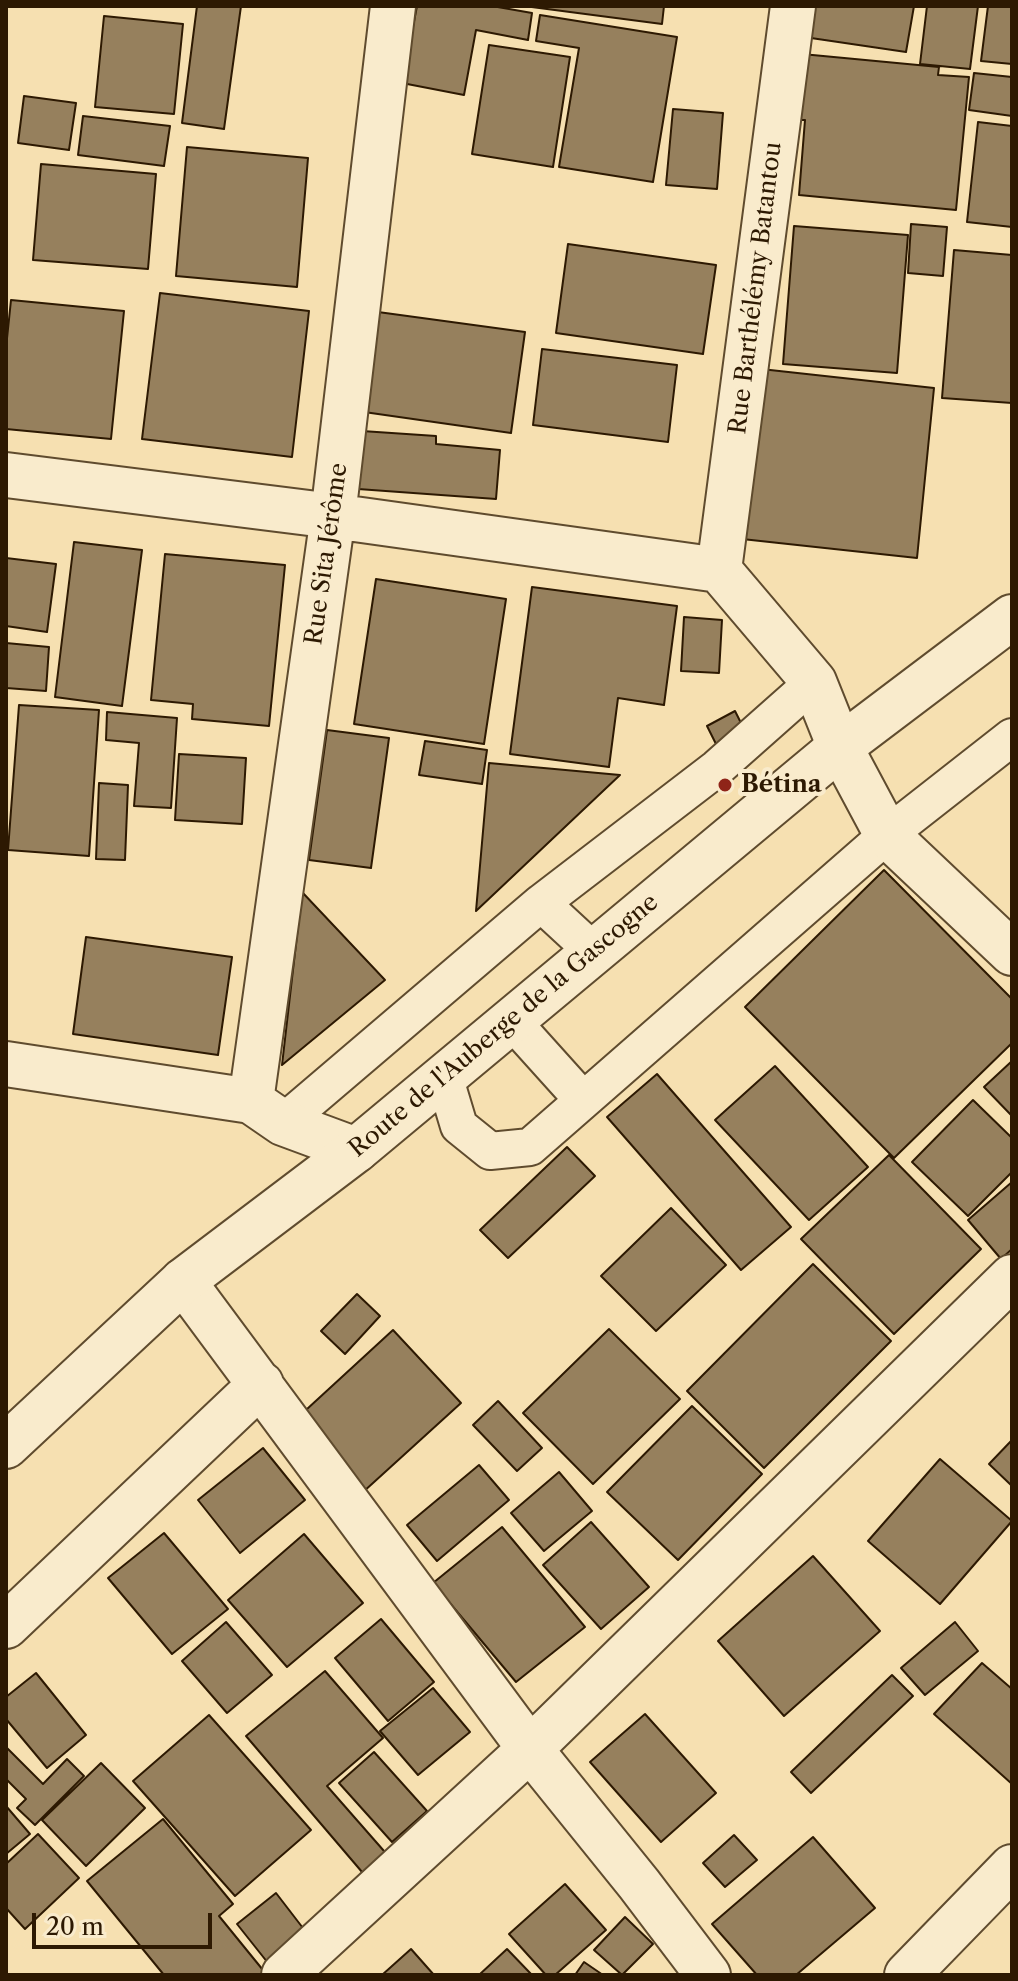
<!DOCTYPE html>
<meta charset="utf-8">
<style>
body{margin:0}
#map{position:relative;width:1018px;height:1981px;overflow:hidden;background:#f6e0b1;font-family:"Libre Caslon Text",serif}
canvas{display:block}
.frame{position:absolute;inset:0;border:8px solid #2d1902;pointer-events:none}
.scale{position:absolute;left:32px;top:1913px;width:180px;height:36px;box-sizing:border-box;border:4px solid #2d1902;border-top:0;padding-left:10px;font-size:24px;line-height:28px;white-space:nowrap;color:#2d1902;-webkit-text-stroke:6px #f9ebcc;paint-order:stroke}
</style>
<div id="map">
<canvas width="1018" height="1981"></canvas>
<div class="frame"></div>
<div class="scale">20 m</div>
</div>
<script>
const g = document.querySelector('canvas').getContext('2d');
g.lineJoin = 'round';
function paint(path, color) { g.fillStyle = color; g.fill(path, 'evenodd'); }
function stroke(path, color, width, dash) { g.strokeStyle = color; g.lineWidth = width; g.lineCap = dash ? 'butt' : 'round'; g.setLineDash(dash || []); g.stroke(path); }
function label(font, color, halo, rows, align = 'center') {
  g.font = font + ' "Libre Caslon Text",serif'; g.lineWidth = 8; g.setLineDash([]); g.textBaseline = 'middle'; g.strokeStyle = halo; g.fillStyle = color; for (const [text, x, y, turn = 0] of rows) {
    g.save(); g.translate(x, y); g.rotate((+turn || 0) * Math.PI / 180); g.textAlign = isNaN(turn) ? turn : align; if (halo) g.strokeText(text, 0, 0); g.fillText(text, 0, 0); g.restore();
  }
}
const building = new Path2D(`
 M197 6H241L224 129 182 123Z
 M417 6H492L532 13 528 40 476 30 464 95 402 83Z
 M524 6H664L662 24Z
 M815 6H914L906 52 811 38Z
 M927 6H978L970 69 920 64Z
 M988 6H1012V64L981 61Z
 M540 15 677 37 653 182 559 167 579 48 536 41Z
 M104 16 183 24 174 114 95 107Z
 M489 45 570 57 553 167 472 154Z
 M802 54 939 67 938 75 969 77 956 210 799 195 805 120H796Z
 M974 73 1012 77V116L969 110Z
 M24 96 76 103 69 150 18 143Z
 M673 109 723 113 717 189 666 185Z
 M83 116 170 126 164 166 78 155Z
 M978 122 1012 126V227L967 222Z
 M187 147 308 158 297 287 176 276Z
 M41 164 156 174 148 269 33 260Z
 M911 224 947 227 943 276 908 273Z
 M794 226 908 235 897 373 783 364Z
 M568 244 716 265 703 354 556 333Z
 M954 250 1012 255V403L942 398Z
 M160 293 309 311 292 457 142 439Z
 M11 300 124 311 111 439 6 429V348Z
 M378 312 525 332 511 433 364 412Z
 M542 349 677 365 668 442 533 425Z
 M761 369 934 388 917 558 742 539Z
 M362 431 436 436V444L500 450 496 499 358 489Z
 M74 542 142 550 122 706 55 697Z
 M165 554 285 565 269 726 192 719 193 704 151 700Z
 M6 558 56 564 47 632 6 626Z
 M376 579 506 599 484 744 354 724Z
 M532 587 677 606 664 705 618 698 609 767 510 754Z
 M684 617 722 620 719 673 681 671Z
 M6 643 49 647 46 691 6 688Z
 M19 705 99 710 89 856 8 850Z
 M735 711 747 735 718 748 707 726Z
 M107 712 177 718 171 808 134 806 139 743 106 740Z
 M327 730 389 738 371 868 309 860Z
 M425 741 487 750 482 784 419 775Z
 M179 754 246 758 242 824 175 820Z
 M489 763 620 775 476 911Z
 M99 783 128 785 125 860 96 859Z
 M884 870 1012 999V1043L894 1158 745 1007Z
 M302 892 385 980 282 1065Z
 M86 937 232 957 218 1055 73 1034Z
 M1012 1061V1116L984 1087Z
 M775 1066 868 1167 809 1220 715 1120Z
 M657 1074 791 1227 741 1270 607 1117Z
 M973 1100 1012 1138V1172L968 1216 912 1162Z
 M567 1147 595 1176 508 1258 480 1230Z
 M889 1155 981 1249 894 1334 801 1239Z
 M1012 1182V1249L1001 1259 968 1220Z
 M671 1208 726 1265 656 1331 601 1276Z
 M813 1264 891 1341 764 1468 687 1391Z
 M357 1294 380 1316 345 1354 321 1331Z
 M609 1329 680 1399 593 1484 523 1413Z
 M393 1330 461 1403 362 1493 294 1421Z
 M498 1401 542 1448 517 1471 473 1425Z
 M692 1406 762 1474 678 1560 607 1492Z
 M1012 1440V1486L989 1464Z
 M263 1448 305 1500 240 1553 198 1500Z
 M940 1459 1012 1521 940 1604 868 1541Z
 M479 1465 509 1500 437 1561 407 1525Z
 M559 1472 592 1511 544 1551 511 1513Z
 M591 1522 649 1587 601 1629 543 1565Z
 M502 1527 585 1627 516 1682 433 1583Z
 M164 1533 228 1609 172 1654 108 1578Z
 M304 1534 363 1603 287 1667 228 1600Z
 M813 1556 880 1631 784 1716 718 1641Z
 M381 1619 434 1682 388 1721 335 1658Z
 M226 1622 272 1675 227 1713 182 1661Z
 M955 1622 978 1651 925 1695 901 1668Z
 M982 1663 1012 1689V1784L934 1714Z
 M325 1671 383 1738 327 1786 391 1859 368 1879 246 1736Z
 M36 1673 86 1735 47 1768 6 1719V1697Z
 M892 1675 913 1696 811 1793 791 1772Z
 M433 1688 470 1732 418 1775 380 1731Z
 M645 1714 716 1793 661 1842 590 1762Z
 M209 1715 311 1830 235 1896 133 1781Z
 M6 1747 43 1784 67 1759 84 1776 35 1825 17 1808 26 1799 6 1779Z
 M374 1752 427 1811 392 1842 339 1783Z
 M101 1763 145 1808 86 1866 42 1820Z
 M6 1806 30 1834 6 1854Z
 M163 1819 233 1904 219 1916 267 1975H164L87 1881Z
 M38 1834 79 1878 25 1929 6 1908V1864Z
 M734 1835 757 1860 725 1887 703 1863Z
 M813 1837 875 1908 796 1975H757L712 1924Z
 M565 1884 606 1930 555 1975H546L509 1934Z
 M276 1893 306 1932 268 1963 237 1924Z
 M625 1917 653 1944 622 1975 594 1950Z
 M411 1949 434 1975H382Z
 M507 1949 532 1975H479Z
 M584 1962 603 1975H575Z`);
paint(building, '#96805d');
stroke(building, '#2d1902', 2);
const service = new Path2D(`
 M541 903 594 952
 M511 1020 583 1100
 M444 1076 459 1126 490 1151 530 1147 887 835 1012 737
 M283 1123 541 903 717 768 814 682`);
const minor = new Path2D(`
 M6 475 333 516 719 570 814 682 840 747 887 835 1012 953
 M719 570 793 6
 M6 1064 251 1101 283 1123 356 1150
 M251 1101 333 516 393 6
 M183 1281 530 1749 639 1884 708 1975
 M6 1626 261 1384
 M284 1975 530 1749 1012 1277
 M907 1975 1012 1867`);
const tertiary = new Path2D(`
 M6 1446 183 1281 356 1150 840 747 1012 617`);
stroke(service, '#5f4b2e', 40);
stroke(minor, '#5f4b2e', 48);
stroke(tertiary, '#5f4b2e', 48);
stroke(service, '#f9ebcc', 36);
stroke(minor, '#f9ebcc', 44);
stroke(tertiary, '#f9ebcc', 44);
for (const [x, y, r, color] of [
 [725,785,8,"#8f2418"]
]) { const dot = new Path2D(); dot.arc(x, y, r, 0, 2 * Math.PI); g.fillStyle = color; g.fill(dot); stroke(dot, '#f9ebcc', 3); }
label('24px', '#2d1902', '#f9ebcc', [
 ["Rue Barthélémy Batantou",756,288,-83],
 ["Rue Sita Jérôme",327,554,-82],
 ["Route de l'Auberge de la Gascogne",504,1026,-40]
]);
label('bold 24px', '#2d1902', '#f9ebcc', [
 ["Bétina",741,785]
], 'left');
</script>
